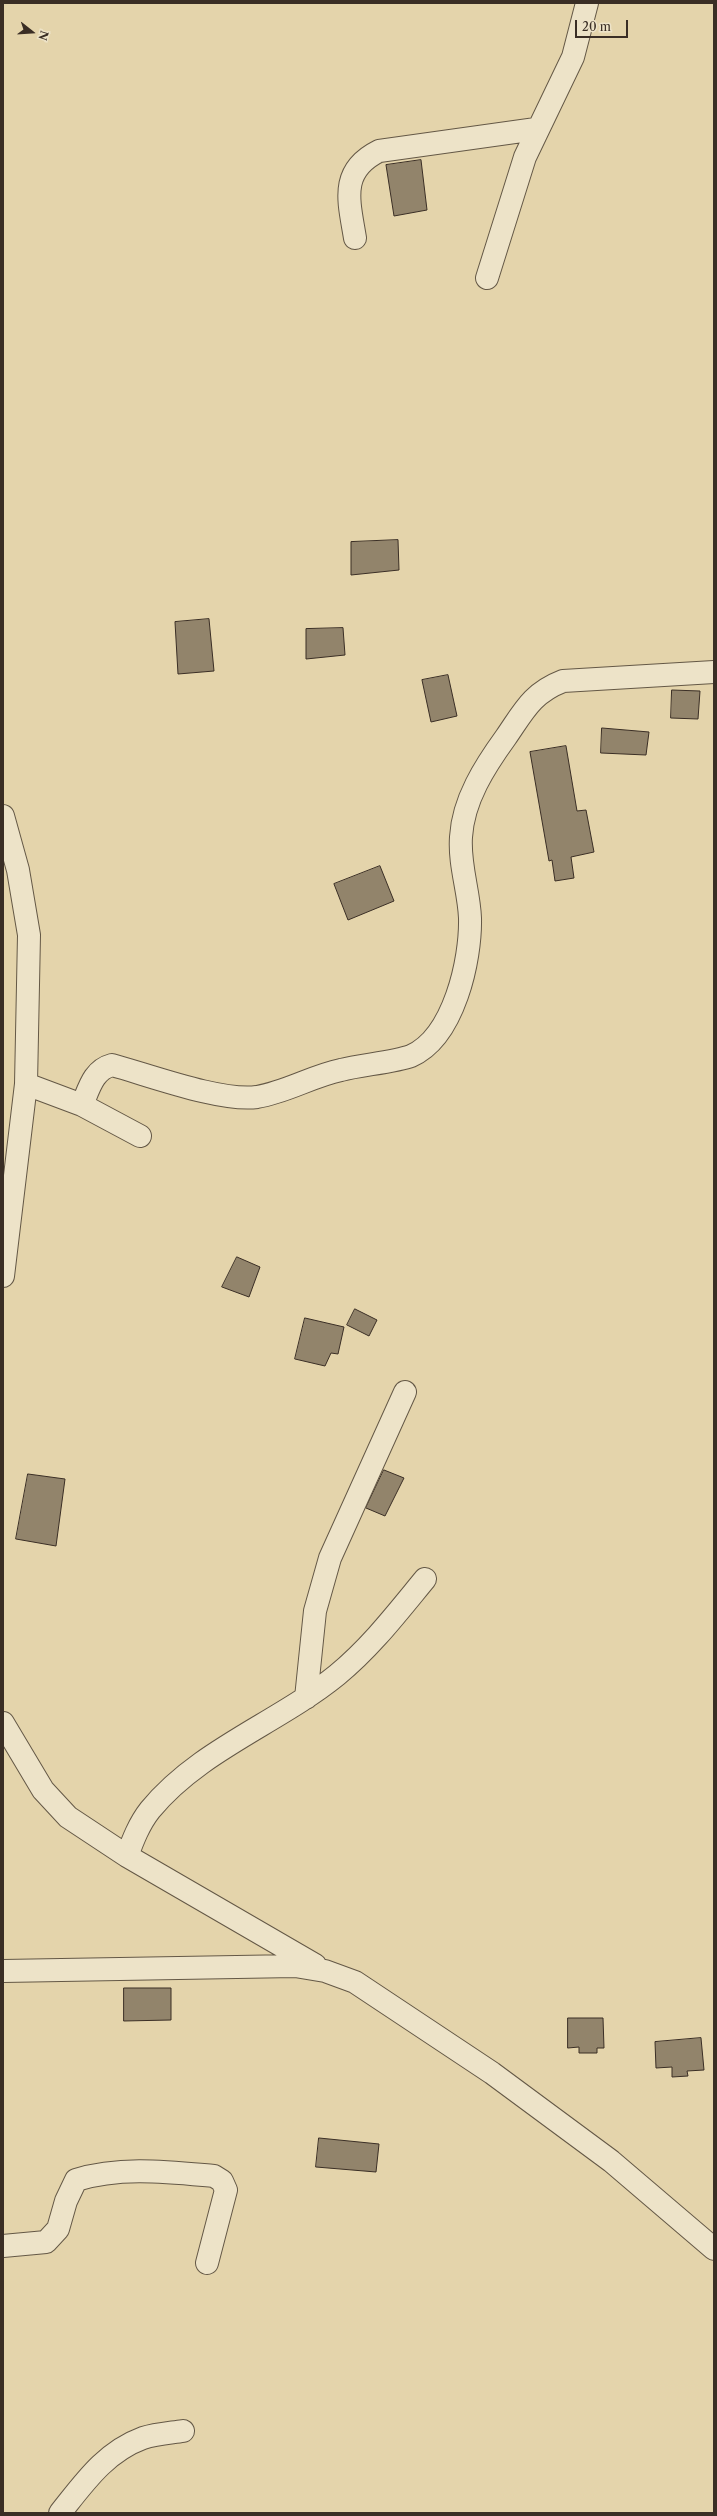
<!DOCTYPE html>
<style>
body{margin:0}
#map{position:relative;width:717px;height:2516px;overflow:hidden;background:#e4d4ab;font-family:"Libre Caslon Text",serif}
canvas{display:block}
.frame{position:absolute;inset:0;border:4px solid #3a2e25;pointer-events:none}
.north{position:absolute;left:12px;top:12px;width:40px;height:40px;-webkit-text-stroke:3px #ede3c8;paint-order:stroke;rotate:107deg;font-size:11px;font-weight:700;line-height:16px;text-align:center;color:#3a2e25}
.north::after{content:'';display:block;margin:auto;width:14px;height:18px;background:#3a2e25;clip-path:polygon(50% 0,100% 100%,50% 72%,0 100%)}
.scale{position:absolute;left:575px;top:20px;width:53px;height:18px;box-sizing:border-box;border:2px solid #3a2e25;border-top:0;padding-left:5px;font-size:12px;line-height:14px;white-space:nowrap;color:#3a2e25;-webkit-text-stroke:3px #ede3c8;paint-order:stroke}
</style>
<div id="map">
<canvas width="717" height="2516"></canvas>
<div class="frame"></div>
<div class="north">N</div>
<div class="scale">20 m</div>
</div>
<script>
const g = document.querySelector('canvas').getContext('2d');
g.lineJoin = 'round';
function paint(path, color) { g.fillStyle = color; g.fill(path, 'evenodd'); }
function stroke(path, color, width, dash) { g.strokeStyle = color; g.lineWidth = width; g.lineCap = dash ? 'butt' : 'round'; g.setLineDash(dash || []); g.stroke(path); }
const building = new Path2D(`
 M421 160 427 210 394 216 386 165Z
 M398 540 399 570 351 575V542Z
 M209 619 214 671 178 674 175 622Z
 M343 628 345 655 306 659V629Z
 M448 675 457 716 431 722 422 680Z
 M672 690 700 691 698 719 671 718Z
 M602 728 649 732 646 755 601 753Z
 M566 746 577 811 586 810 594 852 571 857 574 878 555 881 552 860 549 861 530 752Z
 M380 866 394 901 348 920 334 884Z
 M237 1257 260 1267 249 1297 222 1287Z
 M355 1309 377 1320 369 1336 347 1325Z
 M305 1318 344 1327 338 1354 331 1353 325 1366 295 1359Z
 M384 1470 404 1478 385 1516 366 1508Z
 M28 1474 65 1479 56 1546 16 1539Z
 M124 1988H171V2020L124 2021Z
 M568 2018H603L604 2048H597V2053H579V2047L568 2048Z
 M701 2038 704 2070 687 2071 688 2076 672 2077V2067L656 2068 655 2042Z
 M319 2138 379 2144 376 2172 316 2167Z`);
paint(building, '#92846b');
stroke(building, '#3a2e25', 1);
const minor = new Path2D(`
 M355 238C349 201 339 171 379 151L536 129
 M487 278 525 157 573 57 587 3
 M3 816 18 870 29 935 26 1084 3 1276
 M26 1084 82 1105 140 1136
 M82 1105C89 1089 93 1070 112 1065 149 1075 221 1102 257 1097 287 1092 312 1076 341 1070 360 1065 395 1062 411 1056 454 1037 471 960 470 918 469 891 459 865 461 837 463 800 485 766 506 737 524 711 532 693 563 681L714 672
 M306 1698 315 1611 330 1558 405 1392
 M3 1723 43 1790 68 1817 127 1856 315 1965
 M127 1856C133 1840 139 1824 150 1810 199 1750 278 1723 337 1675 371 1647 397 1613 425 1579
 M3 1971 295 1966 325 1971 355 1982 492 2073 611 2161 714 2249
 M3 2246 46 2242 58 2229 66 2201 76 2180C120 2166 169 2172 214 2176L222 2181 226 2190 207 2263
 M60 2513C84 2483 105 2452 143 2438 156 2434 170 2433 183 2431`);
stroke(minor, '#645846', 24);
stroke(minor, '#ede3c8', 22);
</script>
